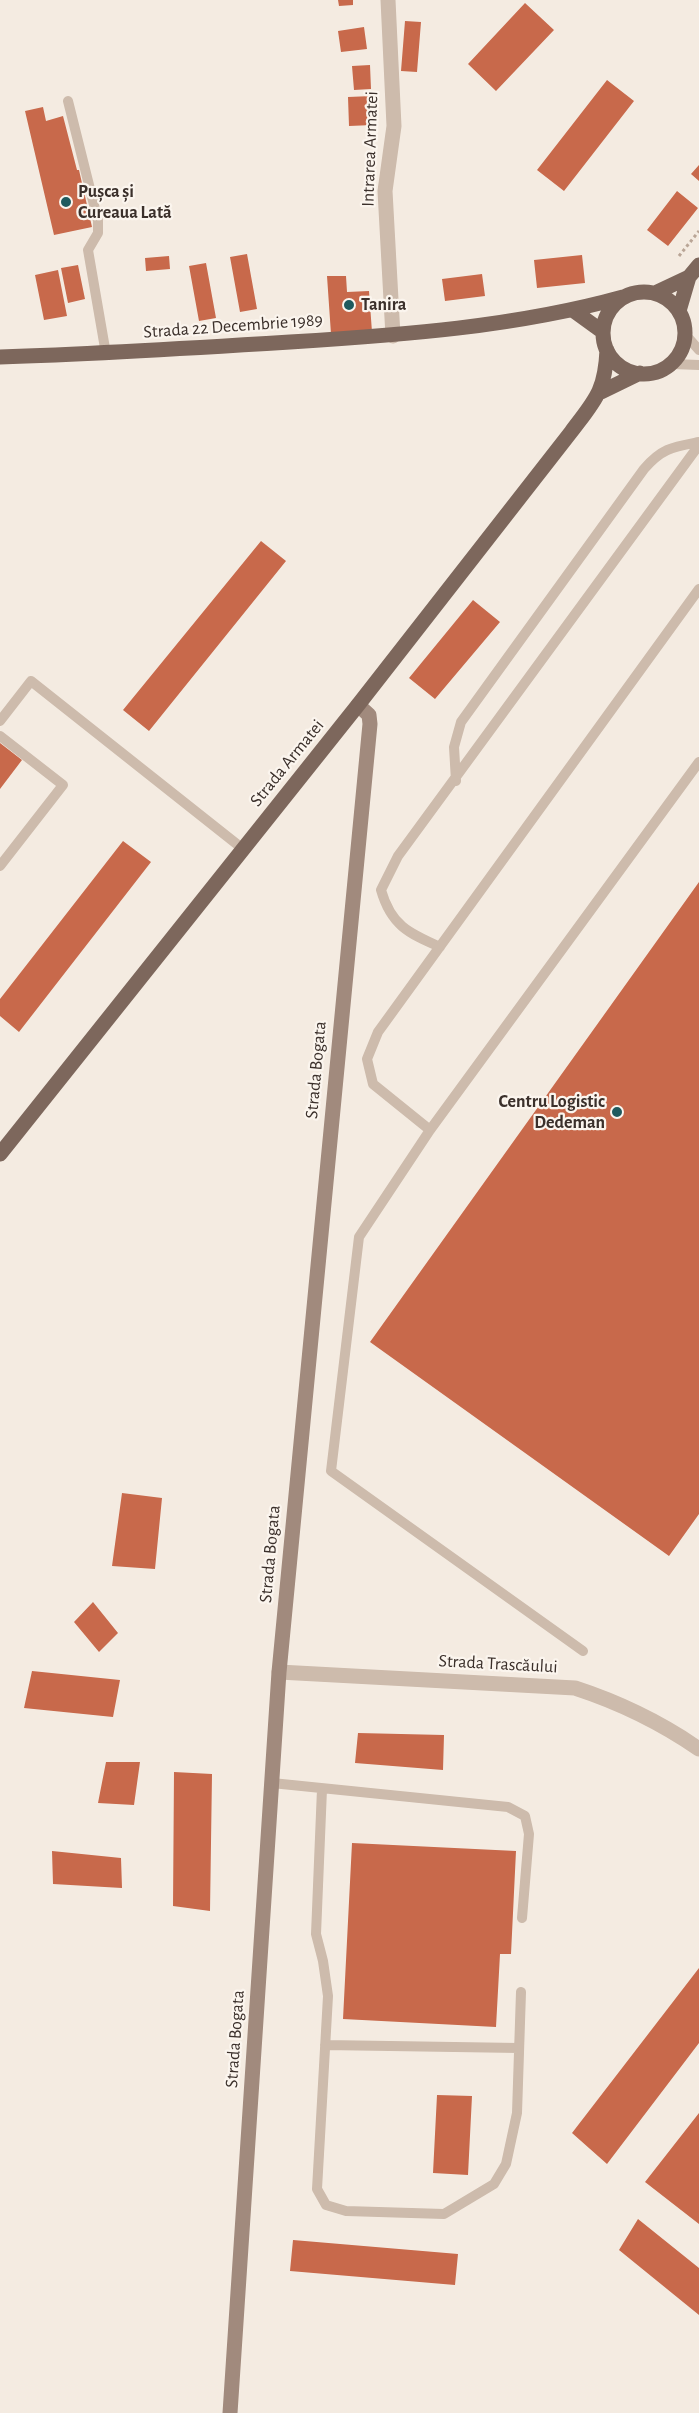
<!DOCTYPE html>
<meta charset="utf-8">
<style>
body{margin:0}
canvas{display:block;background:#f4ebe1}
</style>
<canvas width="699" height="2413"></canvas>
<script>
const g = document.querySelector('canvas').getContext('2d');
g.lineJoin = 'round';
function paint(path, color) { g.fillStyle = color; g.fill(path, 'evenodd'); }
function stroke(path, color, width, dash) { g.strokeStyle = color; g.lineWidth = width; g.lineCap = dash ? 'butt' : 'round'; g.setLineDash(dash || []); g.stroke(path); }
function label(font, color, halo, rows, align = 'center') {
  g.font = font + ' "Alegreya Sans",sans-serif'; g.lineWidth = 4.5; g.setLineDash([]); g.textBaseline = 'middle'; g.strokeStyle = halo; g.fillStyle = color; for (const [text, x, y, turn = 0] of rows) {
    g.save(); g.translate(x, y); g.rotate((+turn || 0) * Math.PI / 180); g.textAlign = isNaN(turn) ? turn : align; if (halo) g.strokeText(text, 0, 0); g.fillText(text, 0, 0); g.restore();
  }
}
paint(new Path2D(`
 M338 0H353V5L339 6Z
 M525 3 554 30 496 91 468 64Z
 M405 21 421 22 417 72 401 71Z
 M364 27 367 49 341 52 338 31Z
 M370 65 371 89 354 90 352 66Z
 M607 80 634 101 564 191 537 170Z
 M372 96 373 125 349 126 348 97Z
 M43 107 46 121 63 116 77 170H79L92 227 54 235 25 111Z
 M699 165V181L691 174Z
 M677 191 698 208 668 246 647 230Z
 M247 254 257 309 240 312 230 257Z
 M582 255 585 283 537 288 534 260Z
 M169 256 170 269 146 271 145 258Z
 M206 263 216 318 199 321 189 266Z
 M78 265 85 299 68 303 61 268Z
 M58 270 67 316 44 320 35 275Z
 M482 274 485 296 445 301 442 279Z
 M327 276H346L347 292 369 291 372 332 331 334Z
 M261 541 286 561 149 731 123 710Z
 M473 600 500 622 435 699 409 678Z
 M0 743 22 760 0 789Z
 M123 841 151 862 19 1032 0 1016V999Z
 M699 882V1514L669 1556 370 1342Z
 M122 1493 162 1498 155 1569 112 1566Z
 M93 1602 118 1633 99 1652 74 1622Z
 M32 1671 120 1680 113 1717 24 1708Z
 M358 1733 444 1735 443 1770 355 1763Z
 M106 1762H140L134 1805 98 1803Z
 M174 1772 212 1774 210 1911 173 1906Z
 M352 1843 516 1851 511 1954H500L496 2027 343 2019Z
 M52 1851 121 1858 122 1888 53 1884Z
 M699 1968V2043L607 2164 572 2133Z
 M437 2095 472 2096 468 2175 433 2173Z
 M699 2113V2224L645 2182Z
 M638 2219 699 2268V2315L619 2250Z
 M293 2240 458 2254 455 2285 290 2271Z`), '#c8694b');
stroke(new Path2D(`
 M679 256 699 231`), '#b9a596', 3, [3, 3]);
stroke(new Path2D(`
 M68 101 98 221V233L88 250 106 354
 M685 334 699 350
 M672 364 699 365
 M0 721 31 681 243 849
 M0 736 63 785 0 866
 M456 781 454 747 461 722 644 469C662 448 673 447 699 442
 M440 947C408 933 391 925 381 890L398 856 699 445
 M430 1130 373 1084 367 1059 378 1032 699 589
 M583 1651 331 1471 359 1237 430 1130 699 762
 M272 1783 508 1807 525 1816 529 1834 522 1918
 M322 1789 316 1934 323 1961 328 1996 317 2189 326 2205 346 2211 444 2214 494 2184 506 2164 517 2113 521 1992
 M325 2045 519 2048`), '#cdbbac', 10);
stroke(new Path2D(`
 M388 0 394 126 385 191 393 336
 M279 1672 575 1688C621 1703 660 1722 699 1749`), '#cdbbac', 15);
stroke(new Path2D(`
 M230 2413 279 1672 370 724 369 715 358 705`), '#a18a7d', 15);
stroke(new Path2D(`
 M603 333a41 41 0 1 1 82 0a41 41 0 1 1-82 0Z
 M655 293 689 277
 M574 311 603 332
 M679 311 689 277 699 265
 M0 357C97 354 194 348 290 342 401 335 515 327 623 297
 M601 392 640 373
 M0 1154 358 705 571 432C595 400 605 392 607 350`), '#7d675c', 15);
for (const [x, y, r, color] of [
 [66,202,6,"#1f5a5e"],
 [349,305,6,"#1f5a5e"],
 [617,1112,6,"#1f5a5e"]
]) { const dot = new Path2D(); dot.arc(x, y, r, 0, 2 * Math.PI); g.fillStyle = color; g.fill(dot); stroke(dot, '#fbf5ee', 2); }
label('18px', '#3b302b', '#fbf5ee', [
 ["Intrarea Armatei",370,149,-88],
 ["Strada 22 Decembrie 1989",233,326,-4],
 ["Strada Armatei",287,763,-51],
 ["Strada Bogata",316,1070,-85],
 ["Strada Bogata",270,1554,-85],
 ["Strada Trascăului",498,1664,3],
 ["Strada Bogata",235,2039,-86]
]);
label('bold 18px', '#3b302b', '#fbf5ee', [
 ["Pușca și",78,192],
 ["Cureaua Lată",78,213],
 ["Tanira",361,305],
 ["Centru Logistic",605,1102,"right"],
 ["Dedeman",605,1123,"right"]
], 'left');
</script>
